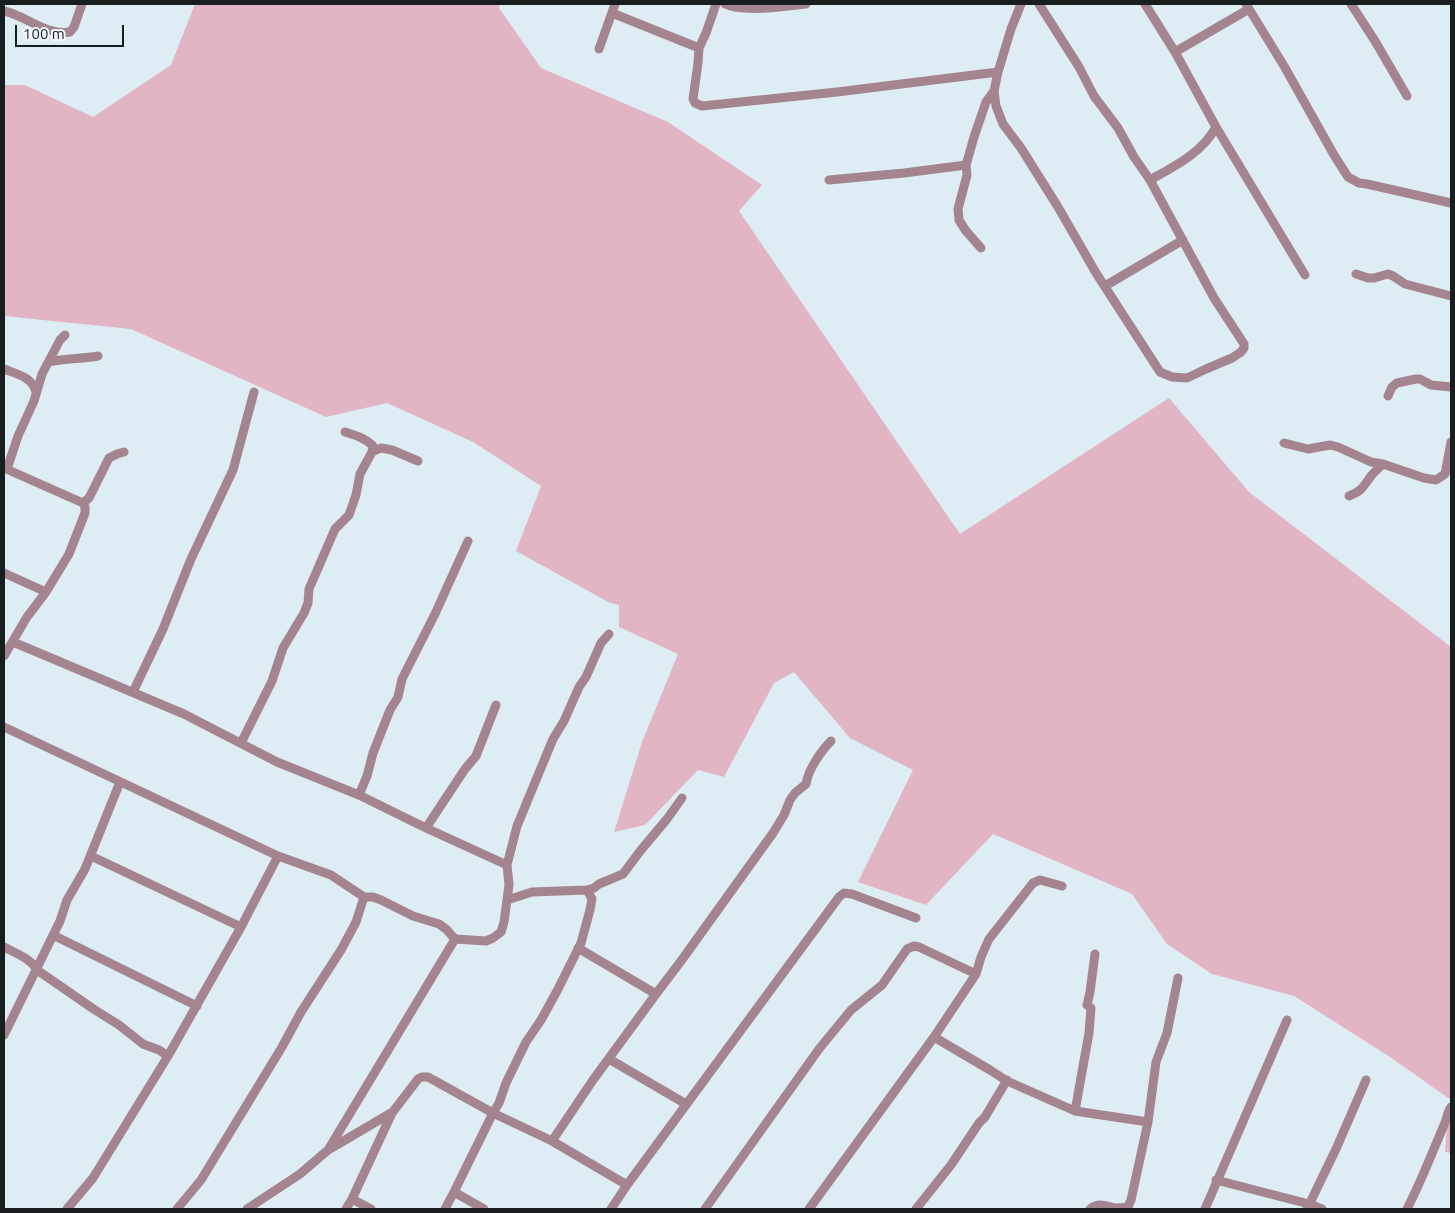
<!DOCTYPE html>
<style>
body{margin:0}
#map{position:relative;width:1455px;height:1213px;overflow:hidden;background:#deecf4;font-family:Ubuntu,sans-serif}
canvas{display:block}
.frame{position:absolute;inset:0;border:5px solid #181d20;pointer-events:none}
.scale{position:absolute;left:15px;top:25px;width:109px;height:22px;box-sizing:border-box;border:2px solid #181d20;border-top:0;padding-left:6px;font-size:15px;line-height:18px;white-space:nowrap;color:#181d20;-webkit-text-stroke:4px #f0f8fd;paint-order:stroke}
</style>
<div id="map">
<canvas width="1455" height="1213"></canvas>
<div class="frame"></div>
<div class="scale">100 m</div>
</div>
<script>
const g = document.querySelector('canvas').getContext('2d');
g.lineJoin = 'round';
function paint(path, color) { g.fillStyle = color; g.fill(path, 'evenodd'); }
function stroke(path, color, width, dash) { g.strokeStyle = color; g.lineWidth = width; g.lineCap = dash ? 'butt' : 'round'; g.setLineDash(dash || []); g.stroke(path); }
paint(new Path2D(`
 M195 4H500L499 8 541 68 668 122 762 185 739 211 960 534 1169 398 1249 492 1451 647V1100L1390 1057 1294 996 1212 974 1167 944 1132 894 993 834 926 905 858 882 913 770 850 738 794 672 774 683 724 777 698 770 645 825 614 832 642 742 678 654 619 627V605L610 603 516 551 541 486 473 442 387 403 326 417 131 329 4 316V85H25L93 117 171 65Z
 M1451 1107V1153L1445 1152 1448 1111Z`), '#e2b5c4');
stroke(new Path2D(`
 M716 4 706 33 699 48 698 63 693 99 695 103 702 106 837 92 998 72
 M725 4C744 13 784 6 806 4
 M1021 4 1011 29 998 72 994 91 996 106 1003 124 1021 148 1058 207 1096 273 1160 372 1172 377 1187 378 1206 369 1232 358 1241 352 1244 348V344L1214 298 1150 180 1134 157 1118 128 1094 96 1079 67 1039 4
 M1145 4 1175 52 1216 127 1305 275
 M1246 4 1284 66 1334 155 1348 177 1359 183 1367 184 1451 203
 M1351 4 1375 41 1407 96
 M4 11C27 16 46 36 70 32L74 27 82 4
 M612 13 699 48
 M599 49 615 4
 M1175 52 1249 9
 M829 180 904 173 966 165
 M1150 180C1175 166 1202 153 1216 127
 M981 248 966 231 959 220 958 209 967 175 966 165 974 137 986 102 994 91
 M1356 274 1368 278H1374L1388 274 1393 276 1405 284 1451 296
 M1105 286 1183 240
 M49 362C65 358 82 359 98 356
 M4 369C16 374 33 377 36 392
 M1388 396 1392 387 1397 383 1416 379H1420L1431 385 1451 387
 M345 432C355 435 365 438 373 446L372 452
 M1284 443 1308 449 1330 445 1338 447 1371 462 1383 464 1424 478 1436 480 1445 474 1451 442
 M4 468 83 503 85 507V513L69 554 46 592 27 617 4 656
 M7 469 18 436 34 401 42 374 60 340 65 335
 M1349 496C1362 491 1363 487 1371 476 1374 472 1379 468 1383 464
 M83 503 89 498 109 458 117 454 124 452
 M4 573 46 592
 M13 642 184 714 277 762 359 795 426 828 507 865
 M133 692 163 629 191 559 233 470 254 392
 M4 727 278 856 331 875 364 897H373L381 900 413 916 439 924 446 929 455 939 486 941 493 938 501 932 504 922 509 885 507 865 517 826 553 739 564 721 579 687 586 677 601 643 609 634
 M241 743 272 681 283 648 304 613 308 603 309 589 335 529 349 515 356 495 360 474 372 452 381 448 392 450 418 461
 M359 795 367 776 373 753 390 710 398 697 402 679 435 614 468 541
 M426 828 465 769 476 756 496 705
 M91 856 241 927
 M507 900 532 892 587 890 594 888 599 884 623 874 641 850 667 819 682 798
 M53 935 197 1006
 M4 947C15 953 30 958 37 970L95 1010 119 1025 143 1044 159 1050 168 1056
 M578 948 656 994
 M4 1035 60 921 67 900 85 869 120 782
 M934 1037 990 1070 1007 1081 1075 1111 1148 1122
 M609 1059 686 1104
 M1075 1111 1089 1033 1091 1008 1087 1005 1090 992 1095 954
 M552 1141 593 1080 656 994 681 961 773 833 784 815 790 800 795 793 806 784C808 770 821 751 831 741
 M328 1150 455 939
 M1216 1180 1309 1204 1322 1209
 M454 1192 484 1209
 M352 1199 371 1209
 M67 1209 93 1178 168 1056 241 927 278 856
 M177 1209 201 1180 282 1047 301 1012 341 950 356 922 364 897
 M247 1209 300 1174 328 1150 391 1113
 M346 1209 352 1199 392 1113 418 1079 422 1077H428L493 1113 552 1141 627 1185
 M445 1209 454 1192 493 1113 499 1103 506 1083 526 1042 541 1020 557 991 581 943 590 910 592 899 587 890
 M611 1209 627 1185 839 897 844 893 852 894 916 918
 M705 1209 819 1049 851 1010 882 985 907 949 914 946 919 947 976 974
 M809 1209 934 1037 976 974 981 957 989 939 1033 883 1040 880 1062 886
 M916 1209 951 1165 979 1123 985 1117 1007 1080
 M1090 1209C1099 1202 1105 1206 1115 1208 1119 1208 1123 1208 1128 1207L1131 1200 1148 1122 1156 1062 1167 1033 1178 978
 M1205 1209 1287 1020
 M1307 1209 1336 1149 1366 1080
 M1407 1209C1421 1182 1432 1153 1444 1125 1447 1119 1447 1112 1451 1107`), '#a4848e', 9);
</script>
